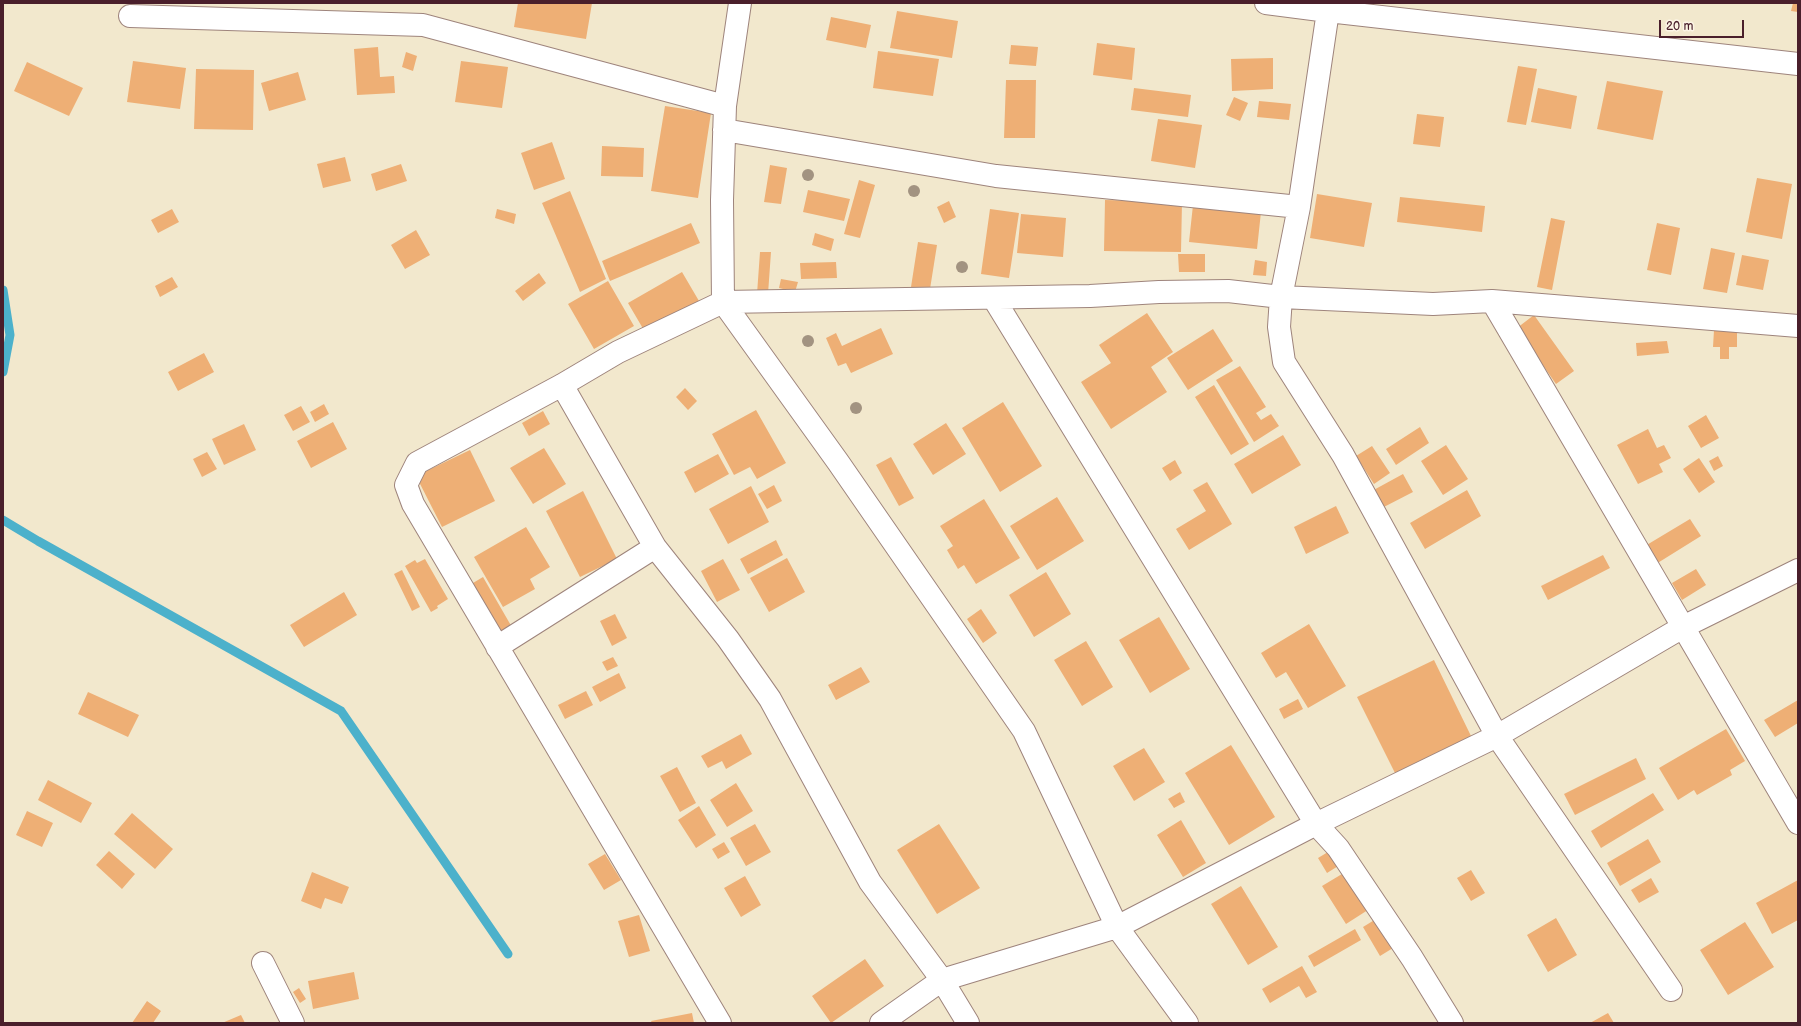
<!DOCTYPE html>
<style>
body{margin:0}
#map{position:relative;width:1801px;height:1026px;overflow:hidden;background:#f2e8cd;font-family:"Balsamiq Sans",sans-serif}
canvas{display:block}
.frame{position:absolute;inset:0;border:4px solid #4a1f2b;pointer-events:none}
.scale{position:absolute;left:1659px;top:20px;width:85px;height:18px;box-sizing:border-box;border:2px solid #4a1f2b;border-top:0;padding-left:5px;font-size:12px;line-height:14px;white-space:nowrap;color:#4a1f2b;-webkit-text-stroke:3px #fcf5e5;paint-order:stroke}
</style>
<div id="map">
<canvas width="1801" height="1026"></canvas>
<div class="frame"></div>
<div class="scale">20 m</div>
</div>
<script>
const g = document.querySelector('canvas').getContext('2d');
g.lineJoin = 'round';
function stroke(path, color, width, dash) { g.strokeStyle = color; g.lineWidth = width; g.lineCap = dash ? 'butt' : 'round'; g.setLineDash(dash || []); g.stroke(path); }
function paint(path, color) { g.fillStyle = color; g.fill(path, 'evenodd'); }
stroke(new Path2D(`
 M3 290 10 335 3 372
 M3 520 38 541 341 711 508 954`), '#4cb1cb', 9);
paint(new Path2D(`
 M518 3H592L586 39 514 27Z
 M1793 3H1798V12L1791 11Z
 M897 11 958 21 952 58 890 48Z
 M831 17 871 25 866 48 826 40Z
 M1097 43 1135 48 1132 80 1093 75Z
 M1011 45 1038 47 1036 66 1009 64Z
 M378 47 380 77 394 76 395 93 357 95 354 49Z
 M878 51 939 59 933 96 873 88Z
 M406 52 417 56 413 71 402 67Z
 M1273 58V89L1232 91 1231 59Z
 M133 61 186 68 180 109 127 102Z
 M461 61 508 67 502 108 455 102Z
 M27 62 83 88 69 116 14 91Z
 M1518 66 1537 69 1526 125 1507 122Z
 M196 69 254 70 253 130 194 129Z
 M298 72 306 100 269 111 261 83Z
 M1006 80H1036L1035 138H1004Z
 M1607 81 1663 91 1653 140 1597 129Z
 M1134 88 1191 95 1188 117 1131 110Z
 M1538 88 1577 96 1571 129 1531 122Z
 M1234 97 1248 103 1240 121 1226 115Z
 M1259 101 1291 104 1289 120 1257 117Z
 M665 106 711 113 698 198 651 191Z
 M1417 114 1444 117 1440 147 1413 144Z
 M1158 119 1202 125 1195 168 1151 161Z
 M552 142 565 179 534 190 521 153Z
 M602 146 644 148 643 177 601 176Z
 M345 157 351 181 323 188 317 164Z
 M401 164 407 181 376 191 371 174Z
 M770 165 787 168 781 204 764 202Z
 M1757 178 1792 184 1782 239 1746 232Z
 M859 180 875 185 860 238 844 234Z
 M808 190 850 199 844 221 803 212Z
 M570 191 606 279 580 292 542 203Z
 M1317 194 1372 203 1364 247 1310 238Z
 M1400 197 1485 206 1482 232 1397 222Z
 M1105 200 1182 202 1181 252 1104 251Z
 M949 201 956 217 944 223 937 207Z
 M1193 205 1261 212 1257 249 1189 242Z
 M172 209 179 222 158 233 151 220Z
 M497 209 516 214 514 224 495 218Z
 M990 209 1019 213 1009 278 981 274Z
 M1021 214 1066 218 1063 257 1017 253Z
 M1551 218 1565 221 1552 290 1537 287Z
 M691 223 700 243 610 281 602 261Z
 M1657 223 1680 228 1671 275 1647 270Z
 M416 230 430 255 405 269 391 245Z
 M815 233 834 239 831 251 812 245Z
 M918 242 937 245 930 289 911 287Z
 M1711 248 1735 253 1727 293 1703 289Z
 M760 252H771L768 294H757Z
 M1178 254H1205V272H1179Z
 M1742 255 1769 260 1763 290 1736 285Z
 M1255 260 1267 262 1266 276 1253 275Z
 M836 262 837 278 801 279 800 263Z
 M682 272 699 301 645 332 628 303Z
 M539 273 546 283 523 301 515 291Z
 M172 277 178 287 160 297 155 286Z
 M781 279 798 282 795 292 779 288Z
 M608 281 634 326 594 349 568 304Z
 M1147 313 1173 352 1151 367 1167 392 1111 429 1081 382 1111 363 1099 345Z
 M1534 315 1574 371 1556 384 1517 328Z
 M881 328 893 354 851 373 846 363 838 366 826 338 836 333 842 346Z
 M1213 329 1233 361 1188 390 1167 358Z
 M1714 330H1737V347H1713Z
 M1667 341 1669 353 1637 356 1636 343Z
 M1720 347H1729V359H1720Z
 M204 353 214 372 178 391 168 372Z
 M1240 366 1266 407 1256 413 1261 420 1271 414 1279 426 1254 442 1216 380Z
 M1214 385 1249 444 1231 455 1195 397Z
 M685 388 697 401 688 410 676 397Z
 M1003 402 1042 466 1000 492 962 428Z
 M324 404 329 414 315 422 310 412Z
 M301 406 310 422 293 431 284 415Z
 M756 410 786 463 757 479 750 467 734 475 712 434Z
 M543 411 550 424 529 436 522 423Z
 M1706 415 1719 438 1701 448 1688 426Z
 M333 422 347 449 311 468 297 441Z
 M946 423 966 454 933 475 913 444Z
 M244 424 256 450 224 465 212 439Z
 M1420 427 1429 443 1396 465 1386 449Z
 M1648 429 1657 448 1664 445 1671 458 1659 464 1663 472 1638 484 1617 445Z
 M1283 435 1301 465 1252 494 1234 464Z
 M1446 445 1468 479 1443 495 1421 461Z
 M1372 446 1390 473 1374 484 1356 456Z
 M544 448 566 484 533 504 510 468Z
 M470 450 495 501 442 527 416 476Z
 M207 452 217 469 202 477 193 459Z
 M718 454 729 474 695 493 684 472Z
 M1718 456 1723 466 1714 471 1709 461Z
 M891 457 914 498 899 506 876 465Z
 M1699 458 1715 482 1699 493 1683 469Z
 M1175 460 1182 473 1170 481 1162 468Z
 M1403 474 1413 492 1380 509 1370 492Z
 M1207 482 1232 524 1189 550 1176 529 1206 511 1193 490Z
 M774 485 782 501 767 509 758 494Z
 M751 486 769 522 728 544 709 509Z
 M1467 490 1481 516 1425 549 1410 523Z
 M583 491 617 559 580 577 546 511Z
 M1057 497 1084 541 1037 570 1010 526Z
 M984 499 1020 558 976 584 964 565 958 569 947 550 953 546 940 526Z
 M1336 506 1349 533 1306 554 1294 527Z
 M1690 519 1701 536 1656 564 1645 546Z
 M526 527 550 567 530 579 535 589 503 607 474 557Z
 M776 540 783 555 748 574 740 559Z
 M1603 555 1610 568 1548 600 1541 586Z
 M787 558 805 592 769 612 750 578Z
 M425 559 448 599 437 606 438 608 431 612 405 566 415 560 417 563Z
 M723 559 740 590 717 602 701 571Z
 M1696 569 1706 585 1682 600 1672 583Z
 M402 570 420 607 412 611 394 574Z
 M1046 572 1071 614 1034 637 1009 595Z
 M483 577 513 629 498 638 468 586Z
 M344 592 357 615 304 647 290 625Z
 M981 609 997 633 983 643 967 619Z
 M615 614 627 638 612 646 600 621Z
 M1159 617 1190 669 1150 693 1119 640Z
 M1309 624 1346 686 1308 708 1286 672 1276 678 1261 653Z
 M1086 641 1113 687 1082 706 1054 660Z
 M613 657 618 666 607 671 602 662Z
 M1434 660 1471 736 1395 773 1357 697Z
 M861 667 870 682 836 700 828 685Z
 M619 673 626 688 600 702 592 687Z
 M586 691 593 705 565 719 558 705Z
 M88 692 139 715 128 737 78 714Z
 M1298 699 1303 709 1284 719 1279 709Z
 M1798 700V723L1775 737 1764 720Z
 M1726 729 1745 761 1730 770 1732 775 1697 795 1694 790 1678 800 1659 768Z
 M741 734 752 754 726 769 722 761 708 768 701 756Z
 M1231 745 1275 817 1229 845 1185 773Z
 M1144 748 1165 782 1134 801 1113 766Z
 M1636 758 1646 779 1575 815 1564 794Z
 M677 767 696 803 680 812 660 776Z
 M48 780 92 803 81 823 38 800Z
 M736 783 753 811 727 827 710 800Z
 M1180 792 1185 802 1174 808 1168 799Z
 M1653 793 1664 810 1601 848 1591 831Z
 M699 806 716 835 696 848 678 820Z
 M27 811 53 823 42 847 16 835Z
 M132 813 173 849 155 869 114 834Z
 M1181 820 1206 863 1183 877 1157 835Z
 M755 824 771 852 746 866 730 838Z
 M939 824 980 888 937 914 897 850Z
 M1648 839 1661 862 1620 886 1607 863Z
 M724 842 730 852 718 859 712 849Z
 M1333 849 1343 863 1327 873 1318 858Z
 M109 851 135 874 122 889 96 865Z
 M605 854 621 880 604 890 588 864Z
 M1471 870 1485 893 1471 901 1457 878Z
 M1347 871 1371 908 1346 924 1322 886Z
 M312 872 349 887 342 904 325 898 321 909 301 901Z
 M745 876 761 905 741 917 724 888Z
 M1651 878 1659 892 1639 903 1631 890Z
 M1798 880V920L1772 934 1756 903Z
 M1241 886 1278 947 1248 965 1211 904Z
 M639 915 650 951 629 957 618 921Z
 M1556 918 1577 955 1548 972 1527 935Z
 M1376 919 1393 948 1380 956 1363 927Z
 M1745 922 1774 967 1728 995 1700 950Z
 M1355 929 1361 940 1314 967 1308 956Z
 M865 959 884 986 831 1023 812 996Z
 M1302 966 1317 992 1306 998 1299 986 1270 1003 1262 989Z
 M354 972 359 999 313 1009 308 981Z
 M299 988 306 999 300 1003 293 992Z
 M147 1001 161 1011 153 1023H132Z
 M692 1013 694 1023H652L651 1021Z
 M1608 1013 1614 1023H1590Z
 M241 1015 245 1023H222Z`), '#eeaf75');
const minor = new Path2D(`
 M740 3 725 106 722 200 723 302 838 462 1024 731 1117 927 1187 1023
 M1266 3 1328 11 1299 207 1281 297 1279 327 1284 362 1343 455 1497 736 1671 990
 M1329 3 1328 11 1798 64
 M130 16 423 25 725 106
 M724 130 996 176 1299 207
 M994 299 1316 824 1338 848 1412 958 1452 1023
 M1492 301 1798 823
 M562 385 655 547 728 639 770 699 870 882 942 980 968 1023
 M497 647 655 547
 M263 963 293 1023
 M720 1023 413 504 406 485 417 463 562 385 618 352 723 302 1090 296 1159 292 1228 291 1281 297 1433 304 1492 301 1798 326
 M881 1023 942 980 1117 927 1316 824 1497 736 1683 627 1798 570`);
stroke(minor, '#9e847c', 24);
stroke(minor, '#fff', 22);
g.fillStyle = '#a29381';
for (const [x, y] of [
 [808,175],
 [914,191],
 [962,267],
 [808,341],
 [856,408]
]) { g.beginPath(); g.arc(x, y, 6, 0, 2 * Math.PI); g.fill(); }
</script>
